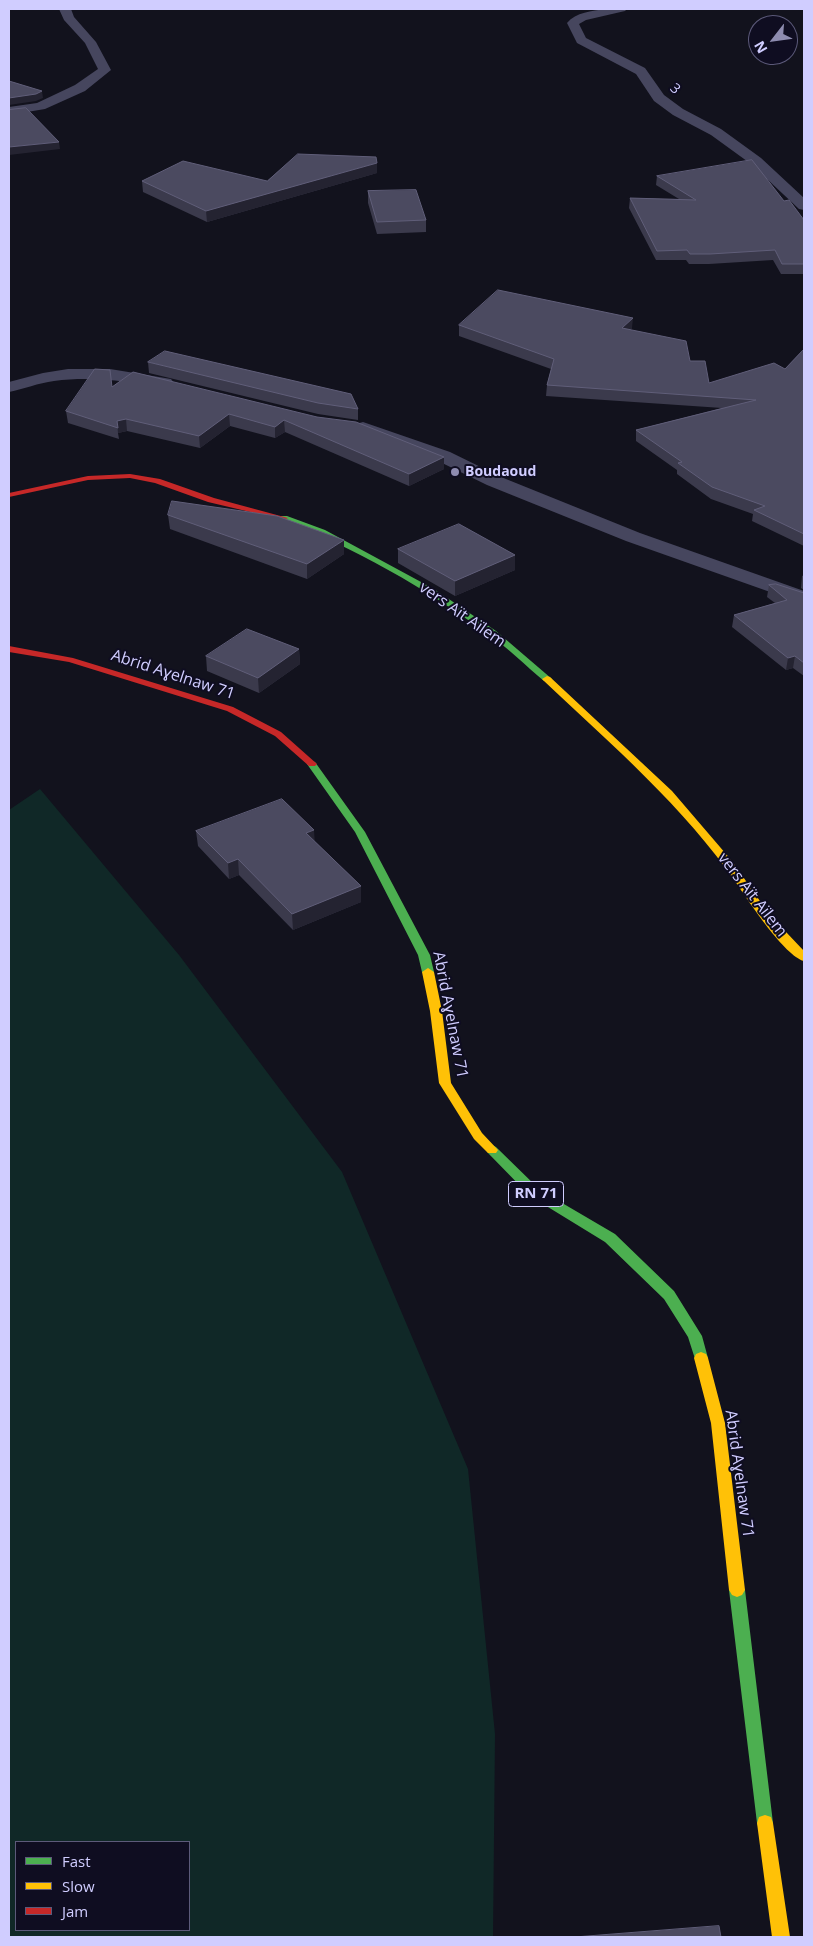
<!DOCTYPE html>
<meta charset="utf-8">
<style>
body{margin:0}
#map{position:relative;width:813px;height:1946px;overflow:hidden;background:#12121d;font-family:"Open Sans",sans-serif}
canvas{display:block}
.frame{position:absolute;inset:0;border:10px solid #d0cdff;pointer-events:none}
.legend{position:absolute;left:15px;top:1841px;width:175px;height:90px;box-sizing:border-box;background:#0f0d21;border:1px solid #5c5a7a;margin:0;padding:6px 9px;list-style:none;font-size:15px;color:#d0cdff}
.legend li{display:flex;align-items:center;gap:10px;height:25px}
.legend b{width:25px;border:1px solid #5c5a7a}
.north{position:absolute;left:748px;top:15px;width:50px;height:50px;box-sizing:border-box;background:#0f0d21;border:1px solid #5c5a7a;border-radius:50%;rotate:240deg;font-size:14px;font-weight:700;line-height:20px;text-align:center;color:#d0cdff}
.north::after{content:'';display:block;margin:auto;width:18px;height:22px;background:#8e8cb0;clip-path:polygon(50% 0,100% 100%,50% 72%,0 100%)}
</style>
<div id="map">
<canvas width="813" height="1946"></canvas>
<div class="frame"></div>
<ul class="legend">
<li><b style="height:6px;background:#4caf50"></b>Fast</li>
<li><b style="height:6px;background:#ffc107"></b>Slow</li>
<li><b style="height:6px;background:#c62828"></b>Jam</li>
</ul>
<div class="north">N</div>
</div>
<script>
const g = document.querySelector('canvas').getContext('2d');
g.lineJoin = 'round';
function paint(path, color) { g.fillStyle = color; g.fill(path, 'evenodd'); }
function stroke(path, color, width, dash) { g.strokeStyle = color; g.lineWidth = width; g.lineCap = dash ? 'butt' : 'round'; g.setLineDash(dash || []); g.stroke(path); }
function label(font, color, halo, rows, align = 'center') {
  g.font = font + ' "Open Sans",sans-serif'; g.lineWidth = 4; g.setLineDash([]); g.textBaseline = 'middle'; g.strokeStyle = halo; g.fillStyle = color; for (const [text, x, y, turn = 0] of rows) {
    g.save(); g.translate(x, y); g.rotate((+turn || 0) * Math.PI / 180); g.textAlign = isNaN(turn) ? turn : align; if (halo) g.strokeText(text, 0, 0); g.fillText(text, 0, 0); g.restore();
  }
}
paint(new Path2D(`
 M40 789 179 955 342 1172 468 1469 495 1734 493 1937H9V810ZM16 1842H189V1930H16Z`), '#102827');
paint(new Path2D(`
 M59 9H71L74 17 96 42 111 70 85 91 45 109 9 115V107L37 103 75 85 98 69 85 43 64 20Z
 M605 9H627L625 11 586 20 579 24 586 38 645 68 664 95 683 109 721 129 761 158 804 198V210L799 209 751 164 711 135 673 115 654 101 636 74 577 43 567 23C576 12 592 11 605 9Z
 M68 369H110L165 378 171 379 174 383 171 387 165 388C128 381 91 376 54 381 38 383 24 389 9 392V382L43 373Z
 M363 422 450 452 501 477 640 533 804 591V604L626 541 487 485 436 460 356 432 354 428 356 424Z`), '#46465e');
paint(new Path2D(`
 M281 516H287L325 530 434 589 496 631 552 679 550 681H544C525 665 508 648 488 634 426 589 353 546 281 520Z
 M312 761 315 762 365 832 430 955 434 972 432 975 428 976 422 972 418 955 355 832 307 764Z
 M492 1145 496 1147 540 1190 615 1234 674 1291 702 1336 708 1358 706 1362 701 1364 696 1362 688 1337 664 1299 605 1242 530 1196 488 1153 486 1150 488 1147Z
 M737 1583 742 1585 745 1590 773 1823 771 1829 765 1831 759 1829 757 1823 729 1590 732 1585Z`), '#4caf50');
paint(new Path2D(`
 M547 676 550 677 672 791 732 861 769 914 804 951V961C785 956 749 902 737 884 684 807 612 745 544 681L542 679Z
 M428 968 434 972 442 1011 451 1083 482 1133 498 1150 496 1153H488L474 1139 439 1083 430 1011 422 972Z
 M701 1352 706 1354 708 1358 725 1423 745 1590 742 1595 737 1597 732 1595 729 1590 711 1423 694 1358 696 1354Z
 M765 1815 771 1817 773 1823 790 1937H772L757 1823 759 1817Z`), '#ffc107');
paint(new Path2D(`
 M130 474 160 479 214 498 288 518 284 520 208 502 155 483 130 478 88 480 9 497V493L88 476Z
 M9 646 73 658 233 707 281 732 317 764 315 766H309L275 736 227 711 69 662 9 652Z`), '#c62828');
paint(new Path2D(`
 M377 173 207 222 143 192 142 181H267Z
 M657 176 784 201 804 220V277L803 274H781L773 260 709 264H689L686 260H656L629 208 630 198 679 199 656 185Z
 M368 191 426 220V232L377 234 368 203Z
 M459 325 632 328 630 330 690 361 709 383 785 369 804 349V546L752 521 753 514 711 499 677 474V470L636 441V430L722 408 546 396 547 385 551 369 459 336Z
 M148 362 358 409V420L318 414 149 373Z
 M133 372 444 457V469L409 486 285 432 275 438 230 426 200 448 127 431 118 433 119 439 68 423 66 411 112 387Z
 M168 515 344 554 307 579 170 529Z
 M398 549 515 555V570L455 596 398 563Z
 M804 575V590L801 588 802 576Z
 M769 585 804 593V676L793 668 786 670 732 627 734 615 775 603 767 597Z
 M299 649 300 664 259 693 207 671 206 656Z
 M196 831 315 842 361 886V902L293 930 239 875 229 879 198 846Z`), '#3b3a4c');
paint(new Path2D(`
 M42 91 43 98 36 101 9 105V98Z
 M59 142 60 149 9 155V147Z
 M377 163V173L207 222 206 211Z
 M633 318 632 328 621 338 622 328Z
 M229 414 230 426 200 448 199 436Z
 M126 419 127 431 118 433 117 421Z
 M284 420 285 432 275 438V427Z
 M444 457V469L409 486V474Z
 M344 540V554L307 579V564Z
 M515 555V570L455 596V581Z
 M299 649 300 664 259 693 258 678Z
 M795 656 793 668 786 670 788 658Z
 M314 830 315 845 306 833Z
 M238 859 239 875 229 879 228 863Z
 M361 886V902L293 930 292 914Z`), '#242331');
const building = new Path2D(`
 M9 81 42 91 36 94 9 98Z
 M26 108 59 142 9 147V110Z
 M298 154 376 157 377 163 206 211 142 181 183 161 267 181Z
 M752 160 784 201 789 200 804 220V264H782L775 250 710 254H690L687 250 657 251 630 198 696 200 657 176Z
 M416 190 426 220 377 222 368 191Z
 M498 290 633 318 622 328 686 341 690 361H705L709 383 774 363 785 369 804 349V534L754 510 765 506 712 487 678 463 682 462 636 430 756 400 547 385 554 359 459 325Z
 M165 351 351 394 358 409 318 403 148 362Z
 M95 369 110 370 112 387 133 372 317 417 356 422 444 457 409 474 284 420 275 427 229 414 199 436 126 419 117 421 118 428 66 411Z
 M172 501 277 516 344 540 307 564 168 515Z
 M459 524 515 555 455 581 398 549Z
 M776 584 804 593V663L795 656 788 658 734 615 787 600 769 585Z
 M247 629 299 649 258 678 206 656Z
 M282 799 314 830 306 833 361 886 292 914 238 859 228 863 196 831Z
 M719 1926 721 1937H575Z`);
paint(building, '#4b4a60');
stroke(building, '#605e79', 1);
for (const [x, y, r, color] of [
 [455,472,5,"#8e8cb0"]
]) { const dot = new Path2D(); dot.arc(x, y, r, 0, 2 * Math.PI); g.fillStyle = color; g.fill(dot); stroke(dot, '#0f0d21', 2); }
label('14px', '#d0cdff', '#0f0d21', [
 ["3",675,89,43]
]);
label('bold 14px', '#d0cdff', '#0f0d21', [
 ["Boudaoud",465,472]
], 'left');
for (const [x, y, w] of [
 [536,1194,55]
]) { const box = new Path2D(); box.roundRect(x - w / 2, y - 12.5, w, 25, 4); g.fillStyle = '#0f0d21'; g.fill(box); stroke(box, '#d0cdff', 1); }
label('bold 15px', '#d0cdff', null, [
 ["RN 71",536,1194]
]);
label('16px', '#d0cdff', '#0f0d21', [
 ["vers Aït Aïlem",462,615,35],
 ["Abrid Aɣelnaw 71",173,675,18],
 ["vers Aït Aïlem",752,895,52],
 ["Abrid Aɣelnaw 71",450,1015,79],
 ["Abrid Aɣelnaw 71",739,1474,82]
]);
</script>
